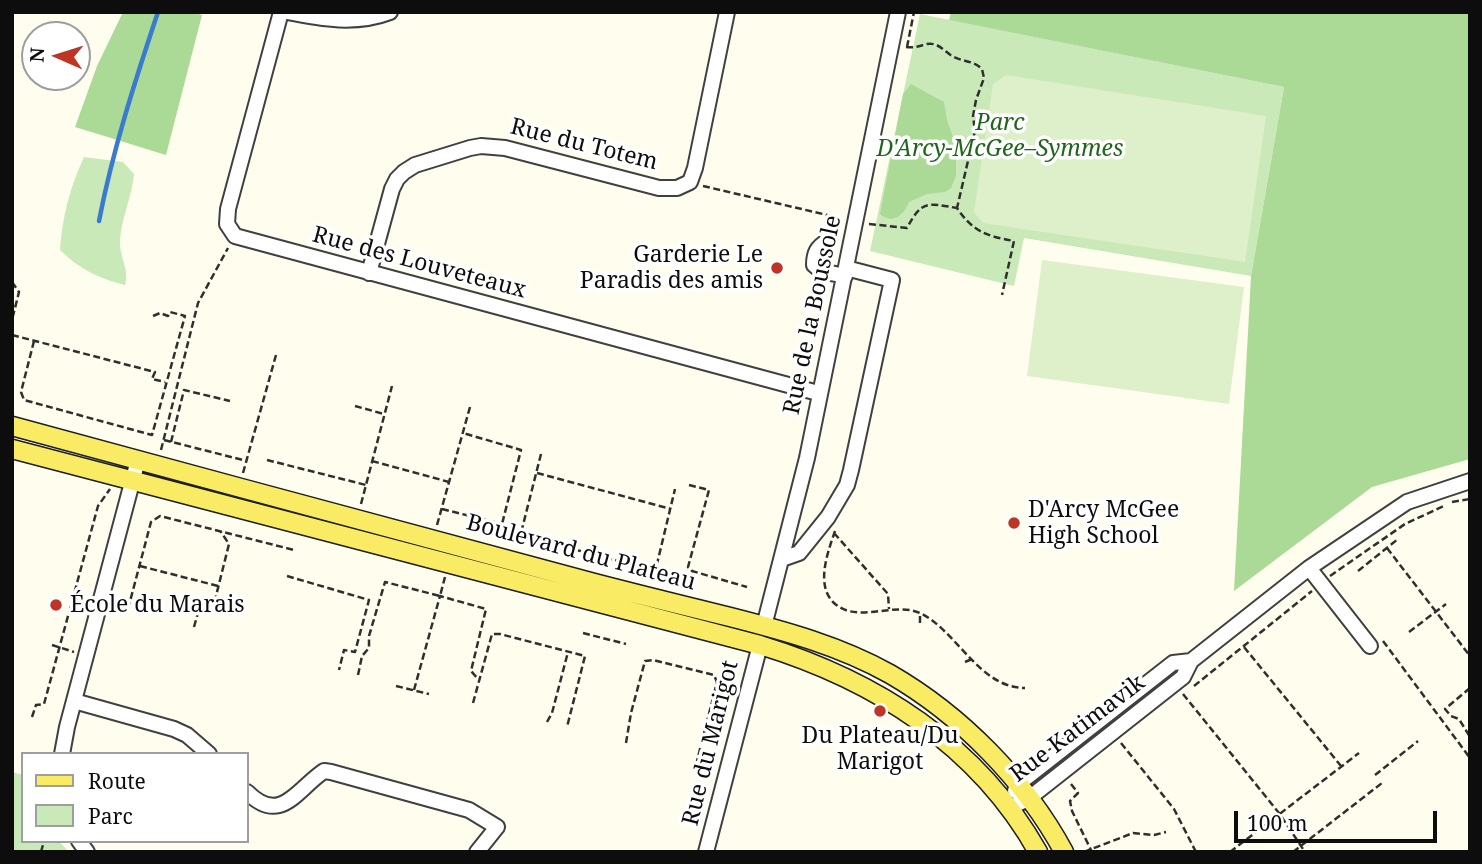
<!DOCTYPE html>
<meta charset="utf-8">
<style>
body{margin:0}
#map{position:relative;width:1482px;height:864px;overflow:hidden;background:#fffeee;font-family:"Noto Serif",serif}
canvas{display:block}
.frame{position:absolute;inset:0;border:14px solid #0d0d0d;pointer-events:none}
.legend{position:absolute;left:21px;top:752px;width:228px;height:91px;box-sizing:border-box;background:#fff;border:2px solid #9e9e9e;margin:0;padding:9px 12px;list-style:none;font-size:21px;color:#0d0d0d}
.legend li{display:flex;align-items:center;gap:14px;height:35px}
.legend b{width:35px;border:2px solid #9e9e9e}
.north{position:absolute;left:21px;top:21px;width:70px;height:70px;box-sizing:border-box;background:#fff;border:2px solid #9e9e9e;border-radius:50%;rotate:273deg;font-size:19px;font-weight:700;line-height:28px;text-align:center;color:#0d0d0d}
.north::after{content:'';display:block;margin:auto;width:24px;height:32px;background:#be3525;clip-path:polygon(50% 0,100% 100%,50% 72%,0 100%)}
.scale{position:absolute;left:1234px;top:811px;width:203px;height:32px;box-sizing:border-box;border:4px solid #0d0d0d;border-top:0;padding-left:9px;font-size:21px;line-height:24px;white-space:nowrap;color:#0d0d0d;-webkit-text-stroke:5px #fff;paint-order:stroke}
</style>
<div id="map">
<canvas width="1482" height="864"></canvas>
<div class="frame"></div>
<ul class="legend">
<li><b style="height:9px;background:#f9ec64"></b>Route</li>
<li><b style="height:19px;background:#cae9b8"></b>Parc</li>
</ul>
<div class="north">N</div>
<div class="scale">100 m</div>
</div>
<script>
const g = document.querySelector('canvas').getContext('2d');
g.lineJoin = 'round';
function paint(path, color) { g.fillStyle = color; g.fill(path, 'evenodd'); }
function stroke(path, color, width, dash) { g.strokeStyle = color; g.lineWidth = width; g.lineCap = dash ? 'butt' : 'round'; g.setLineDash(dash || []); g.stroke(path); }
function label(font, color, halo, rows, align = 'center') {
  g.font = font + ' "Noto Serif",serif'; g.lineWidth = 7; g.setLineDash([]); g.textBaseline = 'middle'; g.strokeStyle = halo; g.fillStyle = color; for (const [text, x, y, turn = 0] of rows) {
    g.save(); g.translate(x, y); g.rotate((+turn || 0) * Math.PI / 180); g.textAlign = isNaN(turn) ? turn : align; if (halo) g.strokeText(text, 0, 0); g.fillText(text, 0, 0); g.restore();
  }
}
paint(new Path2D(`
 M920 14 1284 87 1251 276 1024 238 1014 286 870 251Z
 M84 157 123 162 134 174C132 197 121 219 120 241 119 256 130 270 125 285 100 279 79 269 60 250 62 217 70 187 84 157Z
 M12 772 23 775V841H59L69 852H12Z`), '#cae9b8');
paint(new Path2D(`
 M123 12H192L202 15 166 155 75 127 97 66Z
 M951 12H1470V459L1372 487 1234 591 1251 276 1284 87 949 20Z
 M911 84 944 102 947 120 956 145V176L951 188 945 192 927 194 909 202C904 215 893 225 880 214L903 94Z`), '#abda97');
paint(new Path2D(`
 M1006 75 1266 116 1245 262 983 223 974 212 993 84Z
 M1042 260 1244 287 1229 404 1027 376Z`), '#ddf0c9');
stroke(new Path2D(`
 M99 221C113 149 135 81 158 12`), '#397bce', 4.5);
const minor = new Path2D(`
 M281 12 228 209 227 224 235 236 818 393
 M287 12C322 19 356 25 390 12
 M828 241C817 247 814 253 814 265L821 271 845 276
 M369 273 392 189 397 179 404 172 415 165 470 148 481 146 505 148 659 188H677L690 182 695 168 727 12
 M782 559 799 553 828 517 847 485 851 470 892 280 846 268
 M1309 568 1370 646
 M764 626 807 458 898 12
 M74 701 174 729 187 735 209 754
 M62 754 67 727 138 460
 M1015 791 1017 785 1173 663 1191 661
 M247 792C281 826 297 789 324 771L331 772 469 810 497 827 477 852
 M1009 808 1028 799 1183 677 1191 661 1309 568 1407 502 1470 481
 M79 841 87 852
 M706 852 760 645`);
const major = new Path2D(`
 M12 426C206 478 400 532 594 583 640 595 685 606 730 617 785 631 840 646 890 674 961 715 1025 780 1064 852
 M12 449 760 645C875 680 978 745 1038 852`);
stroke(minor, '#404040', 18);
stroke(major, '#1e1e1e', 21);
stroke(new Path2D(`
 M906 47C915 48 919 46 927 44 938 42 944 51 952 56 962 62 973 60 982 69L984 78 976 100 973 116 975 131 957 208
 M907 47 914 12
 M703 186 840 218
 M869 224 907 228C922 200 927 203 957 208 973 232 987 236 1014 241L1002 295
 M12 282 19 292 12 320
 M12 335 155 372 152 379 165 382
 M34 341 21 392 24 400 152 435 185 316 170 312 168 316 160 313 153 316
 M355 406 384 414
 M164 440 247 461
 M171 442 184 390 230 401
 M161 450 198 303 228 248
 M541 454 522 529 526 537 646 568 657 564 675 489
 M267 460 366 485
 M372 461 449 482
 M243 473 276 355
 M537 473 671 509
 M689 485 709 490 688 567 692 571 747 587
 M1452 502 1470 499
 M361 504 392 386
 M442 509 502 524 521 450 463 433
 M437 525 470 407
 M835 531C828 552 815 585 834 603 858 625 895 600 922 614 958 633 980 688 1025 688
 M834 533 888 594 889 609
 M1387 548 1470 656
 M140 566 218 586
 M1358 571 1398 539
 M287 576 369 600 355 652 344 650 339 670
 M1330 576 1405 524 1446 505
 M128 609 151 522 160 516 294 550
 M920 623V613
 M194 627 199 609 212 612 229 544 221 532
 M1409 632 1446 604
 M583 633 626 644
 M1383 641 1470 758
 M52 645 74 652
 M1244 647 1341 766
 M965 662 972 659
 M358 675 362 656 369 648V636L385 582 440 596 445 577
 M396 686 429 694
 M1194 686 1312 591
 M1470 688 1445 709 1451 716 1459 719 1470 737
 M414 690 440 596 486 609 471 671 478 679
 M1183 694 1279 813 1305 852
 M473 703 492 634H500L585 656 567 727
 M32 717 36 705 44 704 98 506 110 489
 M547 722 552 713 568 652
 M626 743 631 713 645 661 653 660 714 675 717 682 697 761
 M1121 743 1174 809 1196 852
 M1375 775 1418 741
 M1071 784 1078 793 1070 801 1072 811 1092 852
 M41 852 44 841
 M1084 852 1133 833 1154 835 1166 832
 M1230 852 1359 753
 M1293 852 1382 783`), '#2f2f2f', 2.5, [7, 3.5]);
stroke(minor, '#fff', 14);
stroke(major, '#f9ec64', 18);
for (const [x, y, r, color] of [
 [777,268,7,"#be3525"],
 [1014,523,7,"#be3525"],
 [56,605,7,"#be3525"],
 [880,711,7,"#be3525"]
]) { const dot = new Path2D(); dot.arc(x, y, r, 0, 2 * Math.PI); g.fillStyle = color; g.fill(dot); stroke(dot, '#fff', 2.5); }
label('italic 23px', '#21651d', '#fff', [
 ["Parc",1000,123],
 ["D'Arcy-McGee–Symmes",1000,149]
]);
label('23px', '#0d0d0d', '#fff', [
 ["Rue du Totem",584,145,14],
 ["Rue des Louveteaux",419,263,15],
 ["Rue de la Boussole",813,315,-78],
 ["Boulevard du Plateau",581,553,15],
 ["Rue Katimavik",1078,729,-37],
 ["Rue du Marigot",711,743,-76]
]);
label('23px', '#0d0d0d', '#fff', [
 ["Garderie Le",763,255,"right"],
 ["Paradis des amis",763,281,"right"],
 ["D'Arcy McGee",1028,510],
 ["High School",1028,536],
 ["École du Marais",70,605],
 ["Du Plateau/Du",880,736,"center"],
 ["Marigot",880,762,"center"]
], 'left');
</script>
